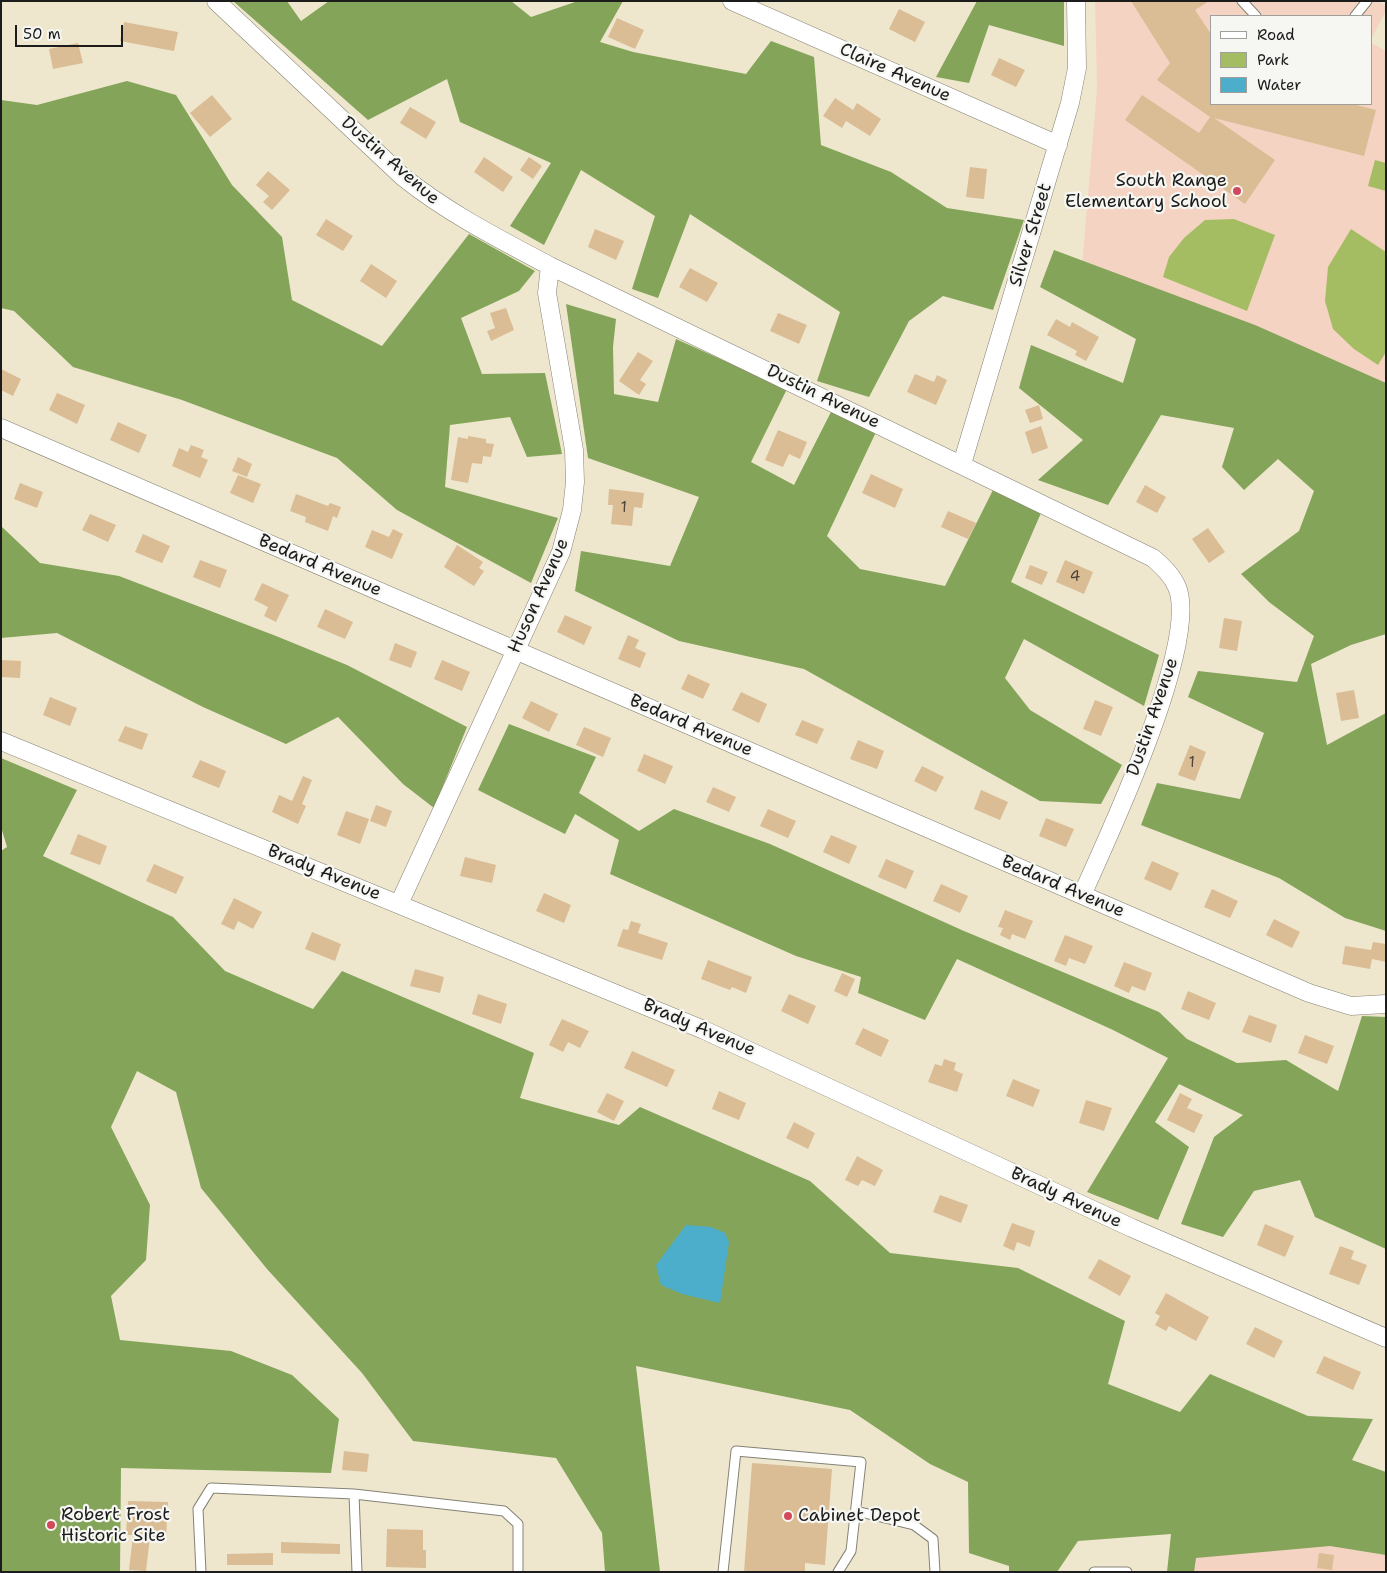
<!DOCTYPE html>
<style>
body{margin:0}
#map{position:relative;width:1387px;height:1573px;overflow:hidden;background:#eee7ce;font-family:"Shantell Sans",sans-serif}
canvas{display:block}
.frame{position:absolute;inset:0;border:2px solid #1c1c1c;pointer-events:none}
.legend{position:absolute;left:1210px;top:15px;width:162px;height:90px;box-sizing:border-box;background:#f6f6f2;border:1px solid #9f9f9c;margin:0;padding:6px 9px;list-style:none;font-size:15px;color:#1c1c1c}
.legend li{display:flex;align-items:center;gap:10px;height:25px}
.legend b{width:25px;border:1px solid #9f9f9c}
.scale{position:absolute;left:15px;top:25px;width:108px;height:22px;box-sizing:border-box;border:2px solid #1c1c1c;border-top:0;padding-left:6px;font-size:15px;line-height:18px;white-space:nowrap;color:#1c1c1c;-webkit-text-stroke:4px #f6f6f2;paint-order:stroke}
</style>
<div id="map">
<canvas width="1387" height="1573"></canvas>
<div class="frame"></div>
<ul class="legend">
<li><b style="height:6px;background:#fff"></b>Road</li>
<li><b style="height:14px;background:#a4bd63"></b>Park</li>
<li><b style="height:14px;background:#4daecc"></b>Water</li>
</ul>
<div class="scale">50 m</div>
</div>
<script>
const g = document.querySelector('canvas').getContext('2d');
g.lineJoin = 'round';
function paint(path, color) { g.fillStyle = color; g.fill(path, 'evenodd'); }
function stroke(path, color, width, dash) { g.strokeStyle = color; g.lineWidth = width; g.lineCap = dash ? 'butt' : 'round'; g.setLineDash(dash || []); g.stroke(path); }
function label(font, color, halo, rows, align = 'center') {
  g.font = font + ' "Shantell Sans",sans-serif'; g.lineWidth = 4.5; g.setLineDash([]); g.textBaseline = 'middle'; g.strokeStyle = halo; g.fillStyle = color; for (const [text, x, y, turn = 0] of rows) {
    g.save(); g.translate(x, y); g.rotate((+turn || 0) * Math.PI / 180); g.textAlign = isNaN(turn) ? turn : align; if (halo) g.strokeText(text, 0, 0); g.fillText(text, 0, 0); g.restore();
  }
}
paint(new Path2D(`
 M1095 1H1378L1386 6V11L1371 39V16H1211V104H1371V43L1386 51V398L1081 278 1097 89Z
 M1189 1477 1386 1512V1572H1176Z`), '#f5d3c2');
paint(new Path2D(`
 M1375 160 1386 163V191L1368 186Z
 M1234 219 1275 235 1247 311 1163 277 1169 257 1184 238 1205 220Z
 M1351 229 1386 252V352L1378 365 1354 349 1333 329 1325 301 1328 267Z`), '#a4bd63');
paint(new Path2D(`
 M233 1H287L301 21 329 1H511L531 17 578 1H623L600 42 633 52 746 74 771 41 814 57 821 145 891 172 947 208 1024 220 993 310 943 296 909 321 869 397 817 381 840 312 690 214 658 298 632 289 655 216 581 170 544 245 510 226 551 163 460 122 447 79 368 120Z
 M977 1H1064V46L989 25 969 83 936 77Z
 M127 81 176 95 232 185 282 237 292 300 382 346 469 234 535 271 519 291 461 318 482 374 545 373 562 454 527 457 510 417 450 425 445 487 558 518 531 583 397 510 337 458 182 400 73 367 14 311 1 308V100L37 105Z
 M1054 250 1255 325 1386 383V634L1351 645 1311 664 1327 745 1386 713V931L1345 918 1279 878 1141 825 1157 783 1240 799 1264 733 1188 697 1198 671 1297 682 1314 636 1269 602 1241 574 1299 531 1314 491 1278 459 1244 490 1222 467 1234 428 1161 415 1108 505 1038 480 1083 440 1019 388 1031 345 1123 383 1136 339 1040 287Z
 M566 304 616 319 613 347 614 394 658 402 676 339 787 389 751 462 794 485 832 410 876 432 827 536 860 569 945 586 993 490 1041 513 1011 582 1159 655 1144 706 1024 639 1005 678 1030 710 1122 765 1101 804 1040 801 804 669 679 641 575 591 581 551 670 566 699 497 588 458Z
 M1 526 40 563 119 576 276 636 347 665 467 727 434 808 403 784 338 717 286 744 203 707 57 633 1 638Z
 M509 724 596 757 579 793 639 831 674 809 770 844 964 931 1159 1012 1187 1039 1237 1063 1286 1060 1338 1091 1362 1016 1386 1017V1249L1315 1217 1300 1180 1254 1191 1223 1237 1181 1224 1214 1137 1243 1115 1179 1084 1155 1122 1189 1147 1158 1220 1087 1192 1168 1058 1113 1030 957 959 925 1020 858 993 861 977 796 956 610 874 619 840 575 814 565 834 478 790Z
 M1 758 77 790 43 856 173 917 225 971 313 1009 342 971 534 1053 520 1098 619 1125 640 1107 810 1181 890 1253 1018 1268 1125 1321 1108 1384 1180 1412 1210 1374 1308 1416 1373 1419 1352 1460 1386 1472V1555L1330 1546 1196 1558 1194 1572H1167L1171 1534 1078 1541 1057 1572H1009V1566L969 1553 968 1482 930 1464 850 1410 636 1366 660 1572H605L602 1533 556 1458 413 1441 362 1373 267 1269 201 1188 176 1092 137 1071 111 1127 150 1205 146 1260 111 1296 120 1340 231 1351 292 1375 339 1419 331 1473 121 1468 120 1572H1V851L7 847 1 827Z`), '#83a459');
paint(new Path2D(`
 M686 1225 711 1227 725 1233 729 1242 720 1303 682 1294 661 1285 656 1265Z`), '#4daecc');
paint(new Path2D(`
 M1131 1H1209L1195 10 1211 34V104H1352L1376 110 1364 156 1214 118 1275 160 1245 204 1125 120 1142 95 1199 133 1210 117 1157 80 1170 63Z
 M899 9 925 22 915 42 889 29Z
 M617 18 644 30 635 49 608 37Z
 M124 22 178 32 174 51 120 41Z
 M78 43 83 63 53 69 49 49Z
 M999 58 1025 70 1016 87 991 75Z
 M212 95 232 119 210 137 190 113Z
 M835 98 853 110 857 103 881 119 870 136 846 121 842 128 823 116Z
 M410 107 436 122 426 139 400 123Z
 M484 157 513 177 503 192 474 172Z
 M529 157 542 166 533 179 520 170Z
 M970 167 987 169 984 199 966 197Z
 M268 171 290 190 272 210 263 202 269 196 256 185Z
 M326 219 353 236 343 251 316 235Z
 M595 229 624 241 616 260 588 247Z
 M371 264 397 281 386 298 360 281Z
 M690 268 718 283 707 302 679 287Z
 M506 308 514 330 491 341 487 331 495 328 490 313Z
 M778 313 807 325 799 344 770 331Z
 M1056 319 1070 327 1072 322 1099 337 1086 361 1075 355 1077 351 1047 335Z
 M638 352 653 361 640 380 646 384 639 395 619 381Z
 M1 369 21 379 13 396 1 390Z
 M915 374 934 382 937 375 947 380 936 405 907 392Z
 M57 393 85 405 77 424 49 410Z
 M1039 405 1043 419 1030 423 1025 410Z
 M118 422 147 435 139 453 110 440Z
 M1041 426 1048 448 1032 454 1025 432Z
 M778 430 807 442 800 459 789 454 783 467 765 460Z
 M468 436 486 439V443L494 444 491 457 483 456 482 464 472 463 468 483 451 480 458 437 468 439Z
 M191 445 204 450 201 457 208 460 200 478 172 466 179 448 188 452Z
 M238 457 252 464 247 477 232 471Z
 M871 474 903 489 895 508 862 493Z
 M238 475 261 484 253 503 230 493Z
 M20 483 43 492 37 508 14 499Z
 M1145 485 1166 497 1157 513 1136 502Z
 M609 489 644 493 642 508 634 507 632 526 611 524 613 505H608Z
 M296 494 328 506 330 503 341 507 337 518 333 516 328 531 305 522 306 517 290 511Z
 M948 511 976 523 968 539 941 527Z
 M90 514 116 525 108 542 82 530Z
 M1208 528 1225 552 1209 563 1192 539Z
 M393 529 403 534 392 559 365 547 372 530 389 537Z
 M143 534 170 546 162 563 135 552Z
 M457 545 483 562 479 568 484 571 474 586 444 567Z
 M200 560 227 570 220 588 193 577Z
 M1065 560 1093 572 1084 594 1056 582Z
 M1030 565 1048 572 1042 585 1025 578Z
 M262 583 289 595 276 622 264 616 268 607 254 600Z
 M325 609 353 622 345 639 317 627Z
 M565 615 592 627 584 645 557 632Z
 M1224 618 1242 621 1237 651 1219 648Z
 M628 635 639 640 635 648 646 653 640 668 618 659Z
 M395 643 417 652 411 668 389 660Z
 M1 660 21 661 20 678 1 677Z
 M442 660 470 672 462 691 434 679Z
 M688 674 710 684 703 699 681 689Z
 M1354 690 1359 718 1341 721 1336 693Z
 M741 692 767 704 759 723 732 710Z
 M50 697 77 708 70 726 43 715Z
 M1095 700 1113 707 1101 736 1083 729Z
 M531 701 558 714 549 732 522 718Z
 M802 720 824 729 817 744 795 735Z
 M125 726 148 734 142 750 118 741Z
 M584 727 611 738 603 757 576 745Z
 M858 740 884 751 877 769 850 759Z
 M1190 745 1206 752 1195 781 1178 775Z
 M644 754 673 766 665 784 637 771Z
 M200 760 226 771 219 788 192 777Z
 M922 766 944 777 936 792 914 781Z
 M303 776 312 780 302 804 306 806 298 824 272 812 279 795 292 801Z
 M713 787 736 797 729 812 706 802Z
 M981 790 1008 802 1000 820 974 809Z
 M376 805 392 811 386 827 370 821Z
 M768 809 796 821 788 838 760 826Z
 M346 811 369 819 360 844 337 835Z
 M1046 818 1074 829 1066 847 1039 836Z
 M78 834 107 846 100 865 70 854Z
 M831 835 857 846 849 864 823 852Z
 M465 857 496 865 492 883 460 876Z
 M886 859 914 871 906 889 878 877Z
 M1152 861 1179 873 1171 891 1144 879Z
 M154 864 184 877 176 894 146 881Z
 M941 884 968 896 960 913 933 901Z
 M1212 889 1238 901 1230 918 1204 907Z
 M544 893 571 905 564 923 536 911Z
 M234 898 262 912 253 929 238 921 234 930 221 924Z
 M1005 910 1033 921 1025 939 1012 934 1010 940 1000 935 1003 928 998 927Z
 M1274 919 1300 932 1292 948 1266 935Z
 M631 921 641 924 638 933 668 943 662 960 617 946 623 929 628 930Z
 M312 932 341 944 335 961 305 949Z
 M1065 935 1093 946 1085 964 1069 958 1066 966 1054 961Z
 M1373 942 1386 944V962L1372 959 1370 969 1342 964 1345 946 1371 950Z
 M708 960 752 977 746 993 732 987 730 990 701 979Z
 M1124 962 1152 973 1145 991 1132 986 1129 993 1114 986Z
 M415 969 444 977 440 993 410 986Z
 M842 973 855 979 847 997 834 991Z
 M1188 991 1216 1003 1209 1020 1181 1009Z
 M478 994 507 1004 501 1024 472 1014Z
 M789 994 816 1006 808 1024 781 1011Z
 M1249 1015 1277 1025 1271 1043 1242 1032Z
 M562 1019 589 1031 580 1048 568 1042 563 1052 549 1045Z
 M863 1028 889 1040 881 1057 855 1044Z
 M1305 1035 1334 1046 1327 1064 1298 1053Z
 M632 1051 675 1070 667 1087 624 1068Z
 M944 1059 956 1063 954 1070 963 1074 957 1092 928 1082 935 1064 942 1066Z
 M1013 1079 1040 1090 1033 1107 1006 1096Z
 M719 1091 746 1103 739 1120 712 1109Z
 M607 1093 624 1101 614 1121 597 1112Z
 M1180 1093 1192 1099 1187 1108 1203 1115 1194 1133 1167 1120Z
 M1086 1100 1112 1108 1104 1131 1079 1123Z
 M794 1122 815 1133 808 1149 786 1138Z
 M857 1156 883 1170 875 1186 862 1180 858 1186 845 1180Z
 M940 1195 968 1205 961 1223 933 1212Z
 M1012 1223 1035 1231 1030 1247 1017 1242 1014 1251 1003 1246Z
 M1265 1224 1294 1236 1285 1257 1257 1245Z
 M1340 1246 1354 1251 1351 1259 1367 1265 1359 1285 1329 1274Z
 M1099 1259 1131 1276 1120 1296 1088 1278Z
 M1166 1293 1209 1317 1196 1341 1169 1326 1166 1331 1155 1325 1160 1316 1155 1313Z
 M1255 1327 1283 1341 1274 1358 1246 1344Z
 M1324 1356 1361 1372 1353 1390 1316 1373Z
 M344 1451 369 1454 367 1472 342 1470Z
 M752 1463 832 1469 825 1565 805 1563V1572H744Z
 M128 1501 168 1502 166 1538 150 1537 146 1571 129 1570 133 1535H126Z
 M387 1529 423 1530V1550H426V1568L386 1567Z
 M281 1542 340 1544V1554L281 1553Z
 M273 1553V1565H227V1554Z
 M1319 1553 1334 1555 1332 1570 1317 1568Z`), '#dabc95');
const lane = new Path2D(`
 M1242 1 1256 16
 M1355 16 1367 1
 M354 1494 357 1572
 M856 1511 914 1525 933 1539 935 1572
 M201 1572 198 1509 211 1488 354 1494 504 1511 518 1524V1572
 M723 1572 736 1451 861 1462 851 1551 838 1572
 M1094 1572H1127`);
const street = new Path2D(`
 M216 1 403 177C448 213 499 239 550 266L1153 558C1162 566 1172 575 1177 587 1200 642 1108 837 1082 895
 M732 1 1058 145
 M1 428 1309 993 1351 1006 1386 1004
 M962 464 1070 103 1077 68 1076 1
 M1 741 704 1030 1132 1228 1386 1338
 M399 904 561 552 572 510 575 482 574 450 547 293 550 266`);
stroke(lane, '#858275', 11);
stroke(street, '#858275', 19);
stroke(lane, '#fff', 9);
stroke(street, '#fff', 18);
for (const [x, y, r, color] of [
 [1237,191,5,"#d1495b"],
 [788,1516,5,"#d1495b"],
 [51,1525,5,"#d1495b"]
]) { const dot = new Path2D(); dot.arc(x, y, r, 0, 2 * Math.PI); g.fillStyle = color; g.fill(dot); stroke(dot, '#f6f6f2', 2); }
label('15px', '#4c443a', null, [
 ["1",624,508],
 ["4",1075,577],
 ["1",1192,763]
]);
label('18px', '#1c1c1c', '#f6f6f2', [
 ["Claire Avenue",895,73,24],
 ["Dustin Avenue",390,161,41],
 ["Silver Street",1031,235,-73],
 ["Dustin Avenue",823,397,26],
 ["Bedard Avenue",320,566,23],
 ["Huson Avenue",539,596,-66],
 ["Dustin Avenue",1153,717,-71],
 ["Bedard Avenue",691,726,23],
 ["Brady Avenue",324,873,22],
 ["Bedard Avenue",1063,887,23],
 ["Brady Avenue",699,1028,23],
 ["Brady Avenue",1066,1198,25]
]);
label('18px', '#1c1c1c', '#f6f6f2', [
 ["South Range",1227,181,"right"],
 ["Elementary School",1227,202,"right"],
 ["Robert Frost",61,1515],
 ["Historic Site",61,1536],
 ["Cabinet Depot",798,1516]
], 'left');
</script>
